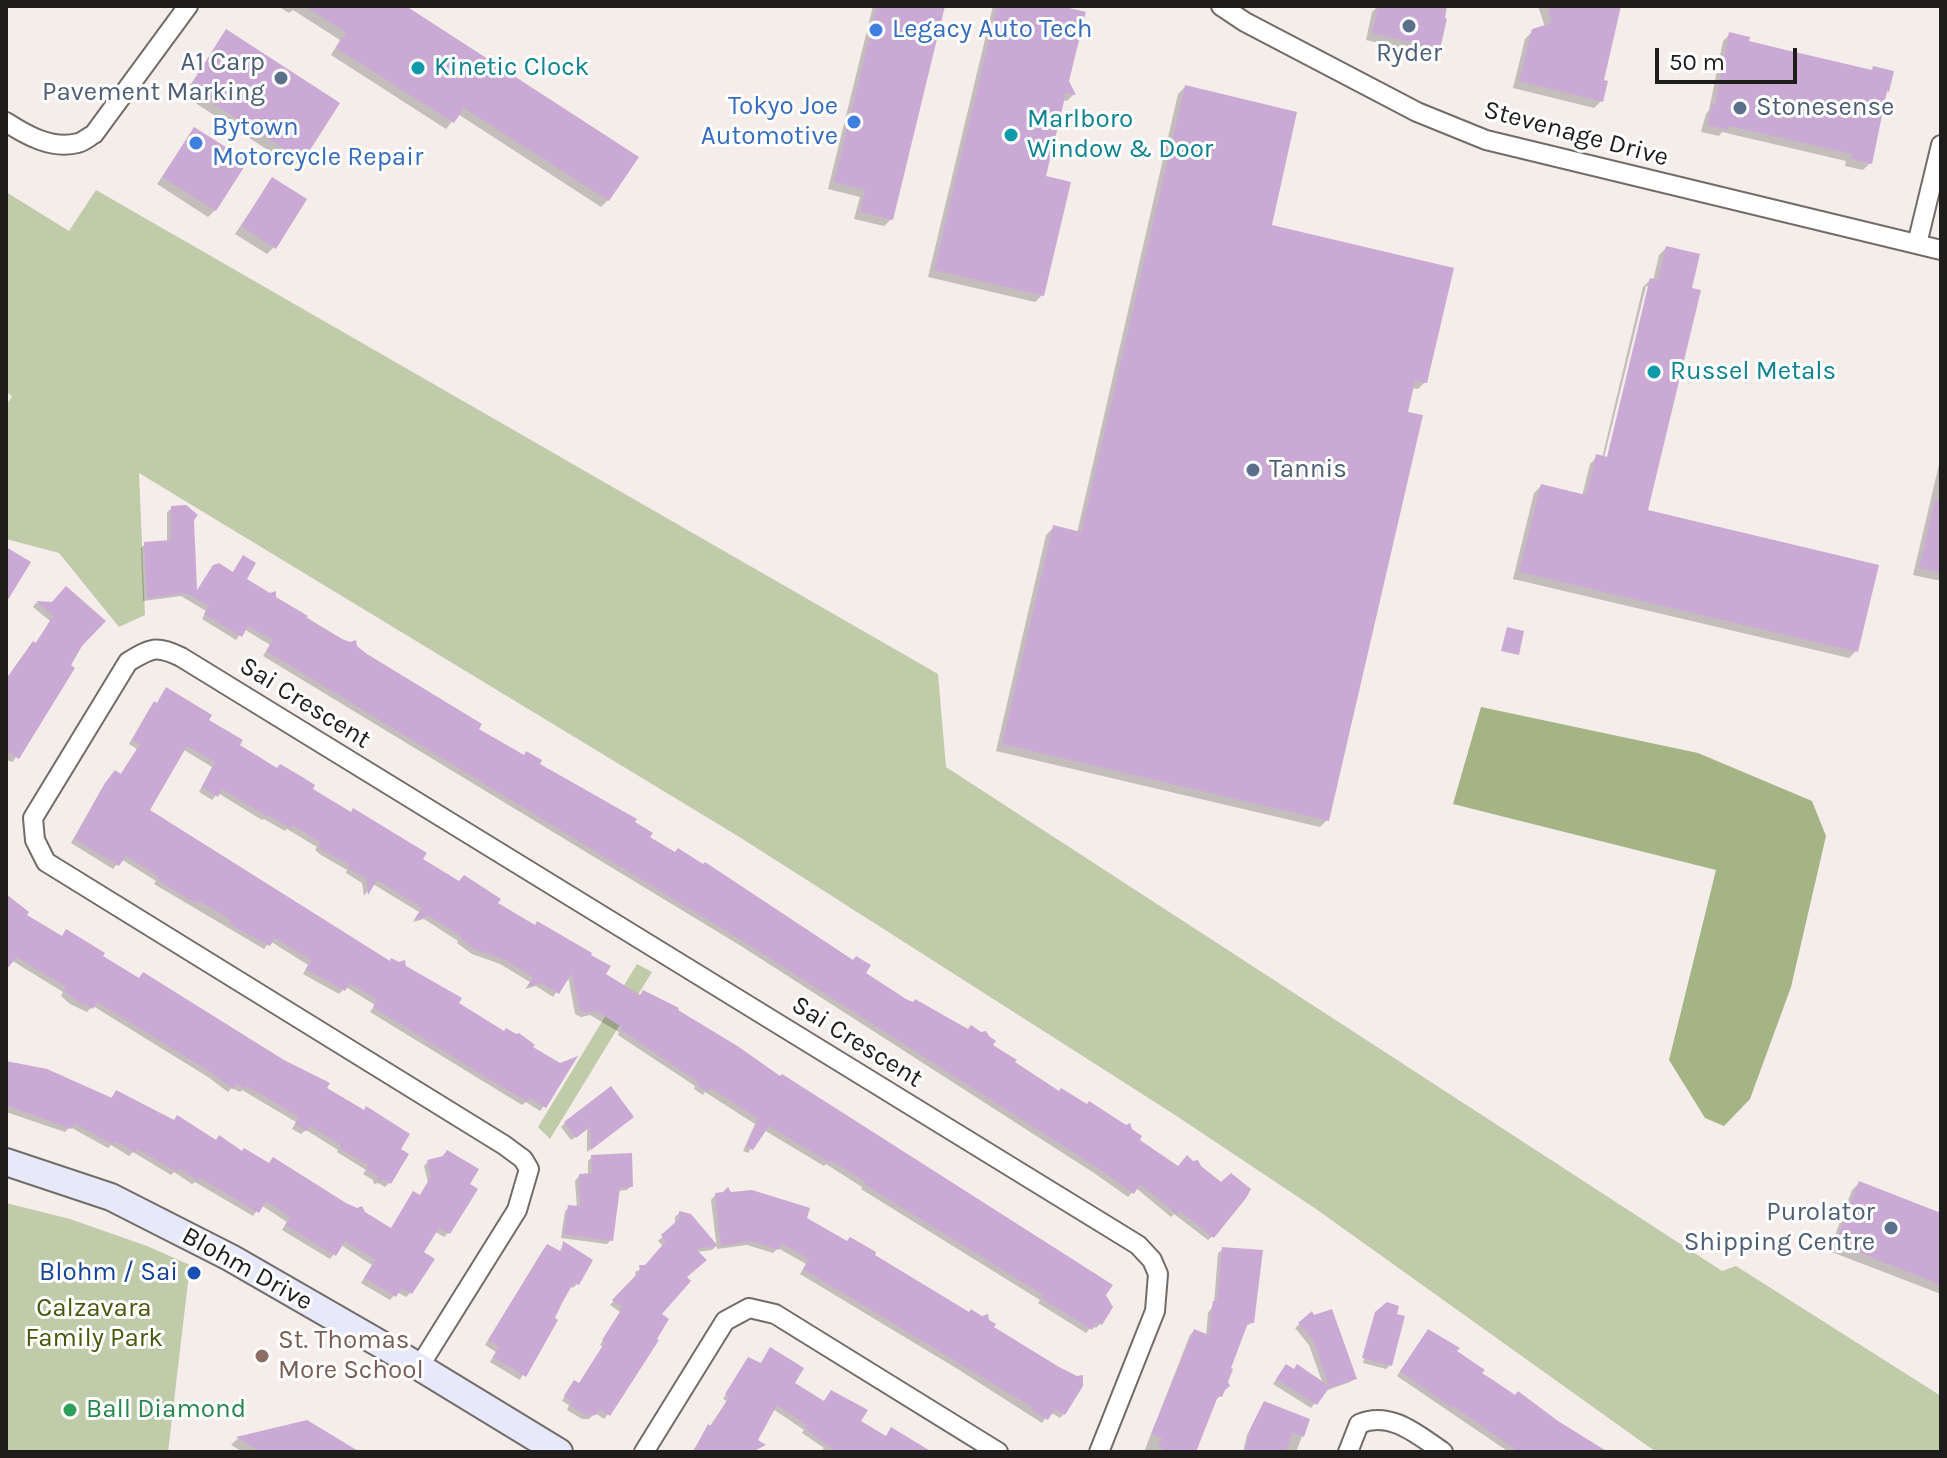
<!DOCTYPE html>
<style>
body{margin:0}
#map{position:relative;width:1947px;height:1458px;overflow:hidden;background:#f4edea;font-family:Karla,sans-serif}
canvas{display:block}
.frame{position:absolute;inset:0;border:8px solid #1f1d1c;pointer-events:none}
.scale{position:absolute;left:1655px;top:48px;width:142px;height:36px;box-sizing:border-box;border:4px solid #1f1d1c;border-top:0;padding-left:10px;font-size:24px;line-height:28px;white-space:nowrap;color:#1f1d1c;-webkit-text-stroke:6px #fff;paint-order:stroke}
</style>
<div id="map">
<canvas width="1947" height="1458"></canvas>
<div class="frame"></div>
<div class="scale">50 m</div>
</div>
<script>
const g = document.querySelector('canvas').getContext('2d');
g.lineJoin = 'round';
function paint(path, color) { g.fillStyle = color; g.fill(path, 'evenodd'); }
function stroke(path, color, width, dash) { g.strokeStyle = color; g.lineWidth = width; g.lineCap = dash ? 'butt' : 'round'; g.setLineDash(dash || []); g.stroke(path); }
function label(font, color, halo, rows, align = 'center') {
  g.font = font + ' Karla,sans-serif'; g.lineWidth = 6; g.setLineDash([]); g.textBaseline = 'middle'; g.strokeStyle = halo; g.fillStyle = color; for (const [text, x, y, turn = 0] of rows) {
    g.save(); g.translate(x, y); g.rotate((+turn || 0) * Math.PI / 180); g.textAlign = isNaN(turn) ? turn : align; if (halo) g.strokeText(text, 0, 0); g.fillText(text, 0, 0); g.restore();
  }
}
paint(new Path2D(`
 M96 190 938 674 946 767 1722 1271 1736 1266 1941 1396V1452H1656L1316 1209 1172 1113 741 838 139 473 145 615 119 627 59 553 6 539V406L12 396 6 392V192L69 231Z
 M637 964 652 972 550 1139 538 1127Z
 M6 1203 70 1219 147 1246 190 1265 168 1452H6Z`), '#c0cba9');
paint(new Path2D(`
 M1481 707 1698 753 1812 801 1826 836 1791 987 1750 1099 1724 1126 1705 1118 1669 1060 1716 870 1453 804Z`), '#a5b484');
paint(new Path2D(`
 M278 6H402L608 200 601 207 458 114 446 129 331 55 340 40 293 10 289 13Z
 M873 6H943L891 219 884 226 854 219 860 197 828 189Z
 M993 6H1052L1067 82 1074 94 1067 101 1062 100 1044 177 1042 295 1035 302 928 277Z
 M1378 6H1445L1438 48 1431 55 1366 40 1372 12Z
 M1538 6H1619L1601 81V101L1594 108 1513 88 1525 39 1533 31 1545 27Z
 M227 32 338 103 294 167 183 95Z
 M1730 34 1747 43 1870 72 1873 68 1870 163 1863 170 1845 166 1846 161 1722 132 1719 136 1701 132 1706 114 1709 110 1723 41Z
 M1185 87 1269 227 1425 382 1418 389 1412 388 1327 820 1320 827 996 751 1046 535 1053 528 1077 533 1178 94Z
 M195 129 215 210 208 217 157 184Z
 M272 179 274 247 267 254 235 234Z
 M1666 248 1646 511 1856 651 1849 658 1513 579 1534 493 1541 486 1582 496 1590 464 1597 457 1602 458 1643 287 1650 280 1653 281 1659 255ZM1646 286H1650L1606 467 1602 466Z
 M1941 456V581L1913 575Z
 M172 508 192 519 196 593 232 574 239 562 244 579 355 647 476 729 632 823 647 838 905 1001 990 1045 1012 1063 1137 1141 1213 1236 1208 1240 1174 1214 1171 1217 1136 1188 1128 1197 1094 1173 741 946 263 656 270 645 244 629 236 640 202 619 206 611 181 596 143 601 141 548 145 544 167 542V512Z
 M36 603 53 604 81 645 13 762 6 760V679L35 644 50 621 33 607Z
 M162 694 206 720 237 745 495 904 1104 1295 1111 1307 1100 1324 1096 1328 1092 1326 1086 1333 1038 1303 1040 1300 861 1189 862 1187 826 1164 824 1166 764 1130 748 1153 743 1151 755 1124 705 1092 703 1095 694 1089 695 1086 618 1035 619 1032 590 1015 581 1017 575 1014 568 976 553 997 536 986 525 989 530 982 500 964 472 954 457 943 458 941 424 919 413 922 419 912 373 884 364 896 362 883 346 873 347 870 321 855 315 850 317 847 287 829 285 831 264 819 262 820 218 793 212 800 199 792 212 767 184 750 147 810 389 963 404 967 456 1004 544 1106 540 1111 526 1102 522 1105 370 1012 375 1005 346 987 339 994 303 974 308 965 270 941 264 949 154 884 156 881 121 859 113 869 71 843 101 790 111 777 120 775 137 749 129 744 150 708 156 705Z
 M6 897 24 916 100 957 324 1088 406 1154 389 1183 385 1187 378 1183 374 1184 373 1180 363 1174 366 1170 337 1152 338 1150 306 1130 301 1134 292 1129 296 1122 242 1090 240 1092 232 1088 228 1092 208 1077 93 1006 87 1012 70 1004 61 996 63 992 11 960 6 967Z
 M6 1063 110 1099 116 1092 364 1214 390 1230 419 1197 428 1182 424 1166 428 1162 475 1190 448 1233 444 1237 434 1231 421 1253 410 1293 406 1297 397 1292 390 1300 361 1283 372 1265 341 1245 330 1259 282 1230 287 1222 261 1205 253 1216 195 1182 192 1184 174 1172 171 1175 133 1152 129 1156 111 1145 108 1148 70 1127 65 1132 6 1112Z
 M627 1121 587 1152V1129L571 1140 561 1127 565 1123Z
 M592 1157 631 1186 627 1190 617 1191 611 1240 607 1244 561 1238 565 1211 569 1207 577 1208 575 1181 579 1176H588V1161Z
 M1859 1183 1941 1215V1294L1829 1251 1852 1190Z
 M730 1194 805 1219 872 1255 992 1328 1064 1414 1060 1418 1050 1412 1042 1423 956 1368 800 1274 806 1264 778 1248 773 1253 747 1245 717 1249 711 1200 715 1195Z
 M679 1213 716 1246 712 1250 696 1252 685 1278 659 1314 608 1414 604 1419 595 1413 589 1419H582L567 1410 569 1405 562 1401 570 1386 579 1385 603 1347 600 1345 620 1312 610 1305 636 1277 635 1272 645 1267 664 1247 658 1241 675 1225V1217Z
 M563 1244 577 1284 573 1288 570 1286 520 1380 490 1362 496 1352 485 1345 543 1250 547 1246 559 1253Z
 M1223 1249 1252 1323 1244 1327 1220 1396 1216 1400 1194 1452H1144L1190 1335 1194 1331 1206 1336 1208 1313 1214 1304 1218 1253Z
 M1312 1314 1355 1378 1350 1382 1325 1391 1311 1408 1273 1384 1282 1371 1323 1384 1309 1345 1295 1328Z
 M1377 1314 1390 1365 1386 1369 1363 1363Z
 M1424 1336 1455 1351 1480 1373 1600 1452H1509L1500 1446 1397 1376Z
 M767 1354 792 1383 885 1438 930 1452H825L822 1450 824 1448 802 1433 804 1430 773 1409 751 1452H692L727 1401 723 1399 744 1364 760 1365Z
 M1264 1403 1308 1421 1296 1452H1243L1247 1435Z
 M306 1423 356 1452H243L231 1445 237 1439Z`), '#0003');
paint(new Path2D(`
 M305 6H406L639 157 609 201 464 108 454 123 336 48 346 33Z
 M877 6H945L893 220 860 212 865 190 834 182Z
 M997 6H1061L1086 12 1069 81 1076 95 1066 93 1046 176 1071 182 1044 296 934 270Z
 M1378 6H1447L1445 18 1447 19 1440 49 1372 33Z
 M1547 6H1621L1604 80 1608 81 1603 102 1519 81 1532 29 1552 23Z
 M226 29 340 103 303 161 189 88Z
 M1729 32 1750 37 1749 41 1782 49 1872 70 1873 66 1894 71 1889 92 1887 91 1872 164 1851 159 1852 154 1773 136 1729 126 1728 130 1707 125 1712 104 1715 105Z
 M1185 85 1297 112 1272 225 1454 268 1427 383 1415 381 1408 412 1423 415 1329 821 1002 744 1053 525 1081 532Z
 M194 127 248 161 216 211 162 177Z
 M272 177 307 199 276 249 241 226Z
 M1666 246 1700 254 1692 288 1701 290 1648 510 1879 565 1858 652 1519 572 1541 484 1586 495 1596 454 1607 457 1650 278 1658 280Z
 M1935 499 1941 500V573L1919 568Z
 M186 505 198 515 194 520 197 590 213 565 219 563 233 572 243 555 256 563 247 579 270 593 276 591V597L308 616 306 618 342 639 350 642 356 640 357 646 367 654 482 724 479 729 524 755 526 751 542 760 540 764 637 819 635 822 653 833 650 837 675 852 678 848 703 864 705 862 853 960 856 956 871 965 866 973 906 999 913 1002 915 999 968 1029 971 1025 981 1032 986 1031 989 1036 996 1041 993 1045 1017 1060 1015 1062 1059 1091 1061 1088 1087 1104 1089 1101 1126 1125 1130 1123 1132 1129 1142 1136 1140 1140 1178 1166 1187 1155 1193 1161 1198 1160 1201 1166 1221 1182 1231 1173 1251 1189 1246 1198 1214 1238 1180 1211 1177 1214 1140 1184 1134 1194 1099 1169 746 943 266 651 273 640 248 626 242 637 204 614 209 606 186 593 147 598 144 542 171 540V506Z
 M6 547 31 562 6 603Z
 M66 586 106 621 82 646 71 665 75 668 19 759 6 751V679L33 641 36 643 53 616 36 601 52 602Z
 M1507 627 1524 631 1519 655 1501 651Z
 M166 687 212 715 209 720 243 740 240 745 277 768 280 764 299 775 315 785 313 789 351 812 353 808 427 853 423 859 459 881 464 875 501 899 498 903 535 925 537 921 592 953 591 955 611 966 606 974 640 995 643 990 679 1008 678 1010 739 1047 780 1076 782 1074 1113 1285 1106 1295 1113 1307 1102 1325 1097 1322 1092 1330 1041 1298 1043 1295 864 1184 865 1182 831 1160 830 1163 769 1126 753 1150 746 1146 758 1119 711 1088 708 1092 697 1085 698 1082 621 1030 622 1027 596 1011 586 1013 579 1009 572 973 559 994 541 983 527 987 533 977 505 960 476 950 460 938 461 936 429 916 414 920 422 908 377 880 368 895 366 878 348 868 350 865 325 852 318 845 320 842 292 825 291 828 269 816 268 817 222 789 218 797 202 787 215 762 187 746 150 810 390 961 391 958 399 962 405 960 406 966 462 998 459 1003 504 1031 506 1028 516 1034 519 1033 535 1045 533 1047 560 1063 578 1056 546 1108 530 1098 528 1102 492 1081 373 1007 377 1000 350 983 345 991 306 969 311 960 275 938 270 946 229 924 231 920 197 900 195 903 178 893 157 879 158 876 126 856 119 866 74 839 105 783 115 770 121 774 140 744 132 740 154 701 157 703Z
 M6 894 29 912 27 915 62 936 66 929 105 953 103 956 139 978 143 972 284 1060 330 1083 327 1088 364 1110 366 1106 410 1134 401 1149 409 1154 391 1184 383 1179 378 1182 377 1176 366 1169 368 1165 340 1148 341 1145 310 1126 307 1131 295 1124 299 1117 247 1086 246 1089 237 1084 233 1089 212 1073 97 1002 93 1009 84 1003 81 1004 64 991 66 987 17 957 6 970Z
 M6 1061 47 1069 112 1098 116 1090 174 1120 177 1115 216 1140 219 1135 242 1151 244 1148 269 1163 273 1157 346 1203 357 1208 362 1206 365 1212 391 1228 413 1191 420 1195 431 1176 427 1160 443 1156 447 1150 479 1169 470 1184 478 1189 450 1234 439 1228 424 1252 435 1259 412 1294 402 1288 396 1297 364 1278 375 1260 345 1241 336 1256 285 1225 290 1217 266 1201 259 1213 200 1178 198 1181 179 1168 177 1172 138 1149 135 1153 116 1141 114 1145 74 1123 71 1129 6 1105Z
 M611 1086 634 1117 591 1150 590 1127 576 1138 564 1122Z
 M632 1153 633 1187 620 1188 613 1241 564 1234 568 1205 580 1206 579 1174 592 1173 591 1155Z
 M1859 1181 1941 1213V1285L1835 1243Z
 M728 1187 731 1192 752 1190 810 1208 807 1218 847 1241 850 1237 876 1252 875 1255 969 1312 971 1309 982 1316 988 1314 989 1320 996 1324 994 1327 1059 1367 1077 1376 1083 1375V1386L1065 1415 1055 1409 1048 1420 1031 1410 1033 1408 803 1269 809 1259 781 1243 779 1250 752 1241 721 1246 715 1193 723 1192Z
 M679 1211 691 1214 718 1246 696 1249 707 1260 687 1277 691 1281 662 1314 669 1319 657 1339 659 1340 610 1416 600 1409 596 1415 587 1416 569 1405 572 1401 564 1396 574 1380 579 1383 605 1342 602 1340 623 1307 612 1300 640 1271 639 1265H645L666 1241 661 1235 679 1219Z
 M563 1241 593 1260 579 1285 574 1282 562 1303 555 1318 558 1320 526 1377 493 1357 499 1347 488 1340 547 1244 562 1252Z
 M1222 1247 1263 1250 1254 1323H1248L1231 1368 1233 1369 1228 1382 1230 1386 1225 1390 1222 1397 1218 1396 1196 1452H1163L1164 1449 1158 1447 1162 1438 1151 1434 1194 1329 1209 1335 1212 1307 1213 1301H1217Z
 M1387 1302 1399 1306 1397 1314 1405 1316 1392 1366 1362 1358 1375 1312Z
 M1332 1309 1357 1379 1329 1388 1317 1405 1276 1379 1286 1364 1294 1369 1297 1364 1329 1386 1313 1340 1298 1323 1312 1311 1314 1315Z
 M1428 1329 1460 1348 1457 1351 1485 1370 1482 1373 1496 1382 1515 1395 1518 1391 1558 1421 1608 1452H1519L1453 1406 1452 1408 1400 1371Z
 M770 1347 804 1368 795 1383 824 1401 831 1390 868 1410 861 1421 886 1436 891 1427 932 1452H836L805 1428 807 1425 777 1405 758 1440 766 1445 752 1452H693L708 1424 711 1426 729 1397 725 1394 748 1357 761 1363Z
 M1264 1401 1310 1419 1304 1437 1293 1433 1285 1452H1244L1250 1429Z
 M307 1420 360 1452H261L236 1437Z`), '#caaad4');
const street = new Path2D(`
 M1221 6 1245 22 1417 112 1486 140 1941 250
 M6 122C26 135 52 150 78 143 83 142 90 136 94 134L188 6
 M1917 244 1941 145
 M419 1367 517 1210 529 1169 523 1159 504 1145 46 862 35 840 33 818 128 662C151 648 156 645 181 657L1138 1245 1152 1260 1158 1274 1155 1311 1099 1452
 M644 1452 725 1321 749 1308 775 1314 998 1452
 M1348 1452 1359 1424C1390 1410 1418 1435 1443 1452`);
const secondary = new Path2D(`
 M6 1162 111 1197 231 1258 403 1357 559 1452`);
stroke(street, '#726c69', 22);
stroke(secondary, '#726c69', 30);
stroke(street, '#fff', 18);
stroke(secondary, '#e7e9fb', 26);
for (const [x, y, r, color] of [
 [1409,26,8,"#5c6f8a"],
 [876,30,8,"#3f7fe0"],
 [418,68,8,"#0f9aa8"],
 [281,78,8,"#5c6f8a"],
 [1740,108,8,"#5c6f8a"],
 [854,122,8,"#3f7fe0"],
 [1011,135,8,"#0f9aa8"],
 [196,143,8,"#3f7fe0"],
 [1654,372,8,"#0f9aa8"],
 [1253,470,8,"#5c6f8a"],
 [1891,1228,8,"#5c6f8a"],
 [194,1273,8,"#1a4fb4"],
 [262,1356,8,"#8d6e63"],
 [70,1410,8,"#2e9e5b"]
]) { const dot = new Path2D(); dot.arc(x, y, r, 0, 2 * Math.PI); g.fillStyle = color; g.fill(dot); stroke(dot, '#fff', 3); }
label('26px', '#366cbe', '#fff', [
 ["Legacy Auto Tech",892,30],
 ["Tokyo Joe",838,107,"right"],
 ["Automotive",838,137,"right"],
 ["Bytown",212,128],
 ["Motorcycle Repair",212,158]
], 'left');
label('26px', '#4e5e75', '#fff', [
 ["Ryder",1409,54,"center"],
 ["A1 Carp",265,63],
 ["Pavement Marking",265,93],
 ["Stonesense",1756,108,"left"],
 ["Tannis",1269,470,"left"],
 ["Purolator",1875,1213],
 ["Shipping Centre",1875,1243]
], 'right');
label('26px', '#0d838f', '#fff', [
 ["Kinetic Clock",434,68],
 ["Marlboro",1027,120],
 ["Window & Door",1027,150],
 ["Russel Metals",1670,372]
], 'left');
label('26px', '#1f1d1c', '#fff', [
 ["Stevenage Drive",1576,134,15],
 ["Sai Crescent",305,703,32],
 ["Sai Crescent",857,1042,32],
 ["Blohm Drive",247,1269,29]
]);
label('26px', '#164399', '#fff', [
 ["Blohm / Sai",178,1273]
], 'right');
label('26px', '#47570b', '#fff', [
 ["Calzavara",94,1309],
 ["Family Park",94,1339]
]);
label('26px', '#785e54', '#fff', [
 ["St. Thomas",278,1341],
 ["More School",278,1371]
], 'left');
label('26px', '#27864d', '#fff', [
 ["Ball Diamond",86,1410]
], 'left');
</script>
